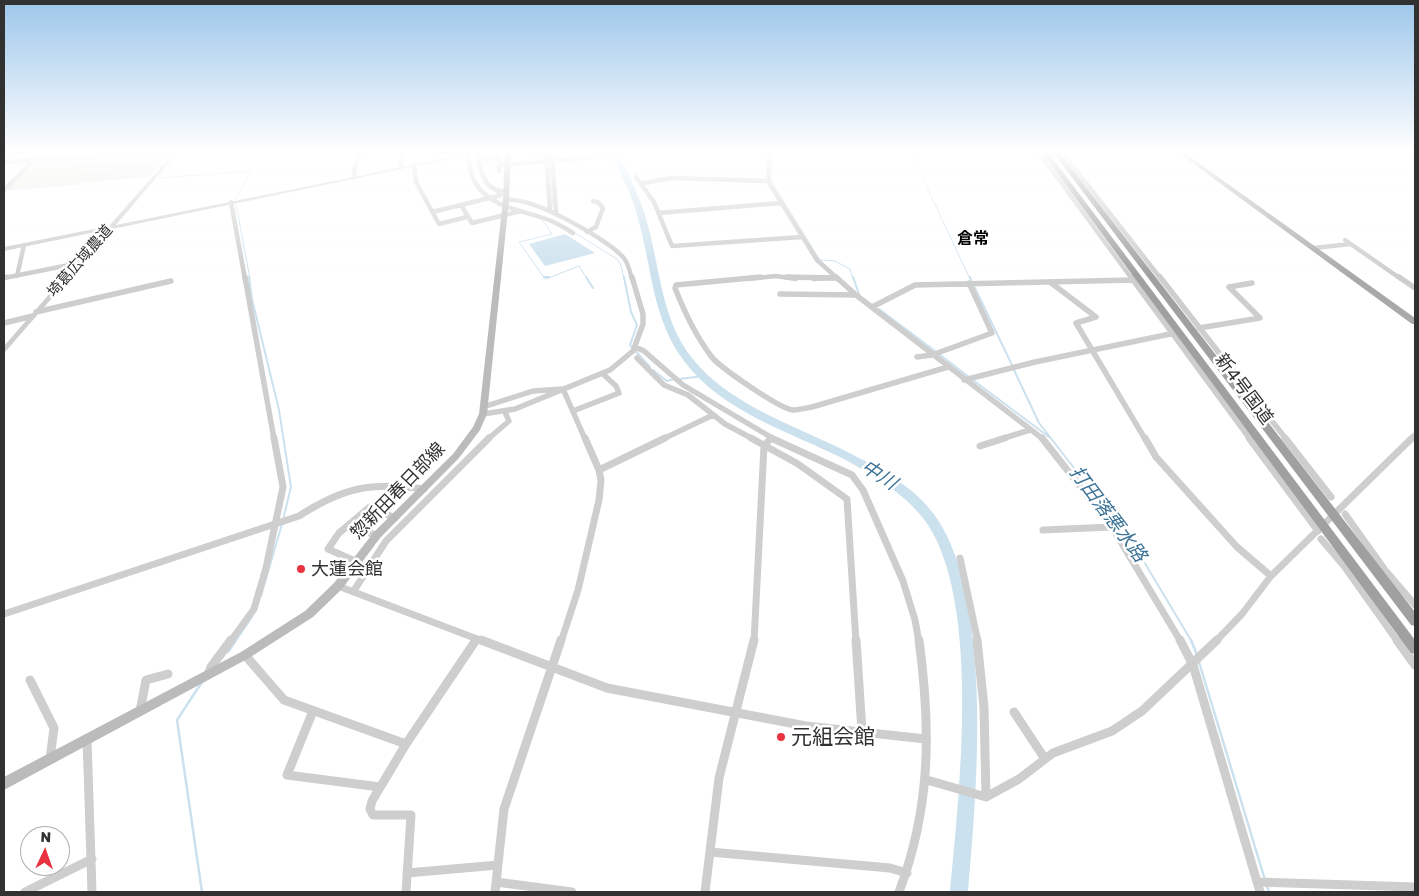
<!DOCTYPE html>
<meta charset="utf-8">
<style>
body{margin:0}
#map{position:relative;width:1419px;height:896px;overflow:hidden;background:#fff;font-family:"Golos Text",sans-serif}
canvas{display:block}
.frame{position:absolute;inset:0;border:5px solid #313131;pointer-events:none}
.north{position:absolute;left:20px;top:826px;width:50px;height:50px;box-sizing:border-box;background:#fff;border:1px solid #adadad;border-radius:50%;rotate:3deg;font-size:14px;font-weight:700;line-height:20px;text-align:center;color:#313131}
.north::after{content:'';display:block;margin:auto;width:18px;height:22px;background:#e93340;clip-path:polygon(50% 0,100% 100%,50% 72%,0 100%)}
</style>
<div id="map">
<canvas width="1419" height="896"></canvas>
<div class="frame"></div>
<div class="north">N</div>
</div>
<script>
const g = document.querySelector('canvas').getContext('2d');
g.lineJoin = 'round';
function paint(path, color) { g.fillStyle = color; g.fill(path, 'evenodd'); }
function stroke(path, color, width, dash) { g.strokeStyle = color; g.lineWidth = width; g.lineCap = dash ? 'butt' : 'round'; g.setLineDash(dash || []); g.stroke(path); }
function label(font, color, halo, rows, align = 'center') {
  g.font = font + ' "Golos Text","Noto Sans JP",sans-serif'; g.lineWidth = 5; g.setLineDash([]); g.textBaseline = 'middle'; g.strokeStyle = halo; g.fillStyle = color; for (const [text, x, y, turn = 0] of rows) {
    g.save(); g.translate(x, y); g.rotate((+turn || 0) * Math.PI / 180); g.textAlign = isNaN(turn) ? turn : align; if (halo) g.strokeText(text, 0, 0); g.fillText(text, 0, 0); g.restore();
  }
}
paint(new Path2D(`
 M46 151H172L149 177 8 189Z`), '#e8eee0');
paint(new Path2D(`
 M565 234 595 253 545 266 529 244Z`), '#cce1ee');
stroke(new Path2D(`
 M549 151 553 208
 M773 151 771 181 820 260 835 261 850 269 853 279
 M910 151 970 279
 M1181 151 1198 162
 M156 169 169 153
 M163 172 159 178 251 171 235 199
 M9 190 77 184 85 175 156 170
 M236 204 250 279
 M541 218 552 234 519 242 545 279
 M575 233 617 259 621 265 624 279
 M546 279 579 266 587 279`), '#cce1ee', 1);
stroke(new Path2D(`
 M249 277 252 299 279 410 291 487 283 520
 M544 277H549
 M586 277 593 288
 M624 277 631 312 637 325 630 345 650 367
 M853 277 859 294
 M970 277 972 282
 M974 286 1012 365
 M879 309 935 351
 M939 354 969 377
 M653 370 667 381 675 379
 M1014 370 1039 423 1134 545 1192 642
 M679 379 704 376
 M973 380 1049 437
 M261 596 282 524
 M235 642 252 617`), '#cce1ee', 2);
stroke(new Path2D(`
 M1191 640 1197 655
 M228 652 236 640
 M1199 662 1265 880
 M202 682 177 720 202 892
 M1267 886 1269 892`), '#cce1ee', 2.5);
paint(new Path2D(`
 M610 151H618C628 174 640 197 647 222 660 267 661 319 692 358 731 408 806 429 861 459 890 474 920 492 938 520 993 605 977 793 968 892H950C959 796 981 607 928 525 908 495 874 476 844 459 790 432 722 412 684 361 653 320 652 270 639 222 633 197 621 174 610 151Z`), '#cce1ee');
stroke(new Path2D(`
 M478 151C479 166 483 190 502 191
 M546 151 550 211
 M552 151 556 213
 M770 151 768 181 817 260 838 279
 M1038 151 1132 279
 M1061 151 1161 279
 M468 154C469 164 470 175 476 184 491 208 525 211 549 220 557 223 565 228 573 233
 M478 160 499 157V171
 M4 162 175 151
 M414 165 416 182 439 224 467 217
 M499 165 604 156
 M401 167 404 151
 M355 177 354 170 362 151
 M636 177 654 202 672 246 802 237
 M643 183 672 178 768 181
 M4 190 43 151
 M498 191 501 195 461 205 472 223 521 211
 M506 200C533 197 604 237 623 257 628 262 630 272 632 279
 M231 202 245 279
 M432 212 461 205
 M658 213 781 203
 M587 232 596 227 603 208 599 203 593 201
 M1345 240 1401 279
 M1314 248 1350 244
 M17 276 24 245
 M4 278 79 263
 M747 279 776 276 796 279
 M813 279 835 278`), '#cecece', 4.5);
stroke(new Path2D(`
 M245 277 274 439
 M761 277 676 285 675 288C684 311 696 336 711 356 719 367 780 409 793 410 799 410 806 408 812 407L948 367
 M786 277 835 278
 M836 277 856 295 1043 439
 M1131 277 1250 439
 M1160 277 1286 439
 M1399 277 1415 288
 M4 278 7 277
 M1050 282 1096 317 1076 323 1145 439
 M780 294 856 295
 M872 307 915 285 1133 280
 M36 312 171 281
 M4 323 33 316
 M1199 328 1260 318 1229 287 1252 283
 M635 347 644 351 683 385 774 439
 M917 357 932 355 992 333 969 283
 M637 358 664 385 688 395 725 424 753 439
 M964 380 1035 362 1175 333
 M483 407 533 391 563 389 585 439
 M573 411 619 393 616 386 603 374
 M483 414 515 409 610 370 633 351 643 324V314L632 277
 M488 439 509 421 505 412
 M663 439 713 415
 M1001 439 1030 430
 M1411 439 1415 435`), '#cecece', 5.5);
stroke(new Path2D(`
 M751 438 798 464 847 499 856 642
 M771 438 852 475 863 490 903 581 915 620 919 642
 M1042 438 1112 527 1181 642
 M1145 438 1156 457 1237 547 1271 576
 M1249 438 1318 531
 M1285 438 1331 497
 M980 446 1005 438
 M599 470 665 438
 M374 509 386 496 389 487
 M1345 514 1385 570 1415 605
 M346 527 377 535
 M1043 530 1112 527
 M1321 539 1344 566 1398 642
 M960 558 978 642
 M355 561 328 549 339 533 370 507 395 518
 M338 586 485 642
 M353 592 386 541 489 438
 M4 614 299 516C344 487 371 482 424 489
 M230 642 254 609 266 568 283 487 274 438
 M475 642 477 639
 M561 642 578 590 599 500 601 480 599 470 585 438
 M754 642 764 446 771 438
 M1215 642 1242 614 1271 576 1412 438`), '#cecece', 7);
stroke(new Path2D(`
 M481 640 607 688 806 726 926 739
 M856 640 862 731
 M977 640 984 707 986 797
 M1180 640 1193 665 1260 892
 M1397 640 1415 665
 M245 655 284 700 406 744
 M208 675 211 667 231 640
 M30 680 54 728 50 759
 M140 711 146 680 168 674
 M313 711 287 775 380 787
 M1014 712 1045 759
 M87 739 92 892
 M927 780 986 797 1019 779 1053 753 1112 731 1142 711 1217 640
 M710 852 890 868 907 873
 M407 873 498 865
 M496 882 572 892
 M1257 882 1415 887
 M25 892 92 859
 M406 892 411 815H373L370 809 372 801 406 744 476 640
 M495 892 504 809 561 640
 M705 892 719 778 754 640
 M899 892C931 807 931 729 919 640`), '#cecece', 9);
paint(new Path2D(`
 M175 151H179L116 225 482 151H489L112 229 6 351 4 352V346L105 230 4 251V247L109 226Z`), '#cecece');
paint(new Path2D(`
 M505 151H511L509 200 487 414 480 430 459 458 380 538 342 589 313 617 249 658 4 790V777L241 652 305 611 334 583 374 532 453 454 473 427 479 414 503 200Z`), '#bbb');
paint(new Path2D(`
 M1176 151H1182L1415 318V324H1412Z`), '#a9a9a9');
paint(new Path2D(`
 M1041 151H1047L1415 640V654L1411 653Z
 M1052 151H1058L1415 612V626L1411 625Z`), '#a0a0a0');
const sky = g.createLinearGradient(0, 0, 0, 276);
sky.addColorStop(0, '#9dc6ea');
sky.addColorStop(0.55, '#fff');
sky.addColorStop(1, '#ffffff00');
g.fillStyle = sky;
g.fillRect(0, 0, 1419, 276);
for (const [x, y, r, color] of [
 [301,569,5,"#e93340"],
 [781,737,5,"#e93340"]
]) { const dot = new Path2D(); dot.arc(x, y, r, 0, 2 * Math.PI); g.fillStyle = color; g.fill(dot); stroke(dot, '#fff', 2); }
label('15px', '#313131', '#fff', [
 ["埼葛広域農道",80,261,-49]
]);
label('bold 16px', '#000', '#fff', [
 ["倉常",973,239]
]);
label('18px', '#313131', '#fff', [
 ["新4号国道",1244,389,53],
 ["惣新田春日部線",398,491,-46]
]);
label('18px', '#313131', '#fff', [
 ["大蓮会館",311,569]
], 'left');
label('italic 19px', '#3c7397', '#fff', [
 ["中川",879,475,33],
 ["打田落悪水路",1108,514,53]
]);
label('21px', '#313131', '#fff', [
 ["元組会館",791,737]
], 'left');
</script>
